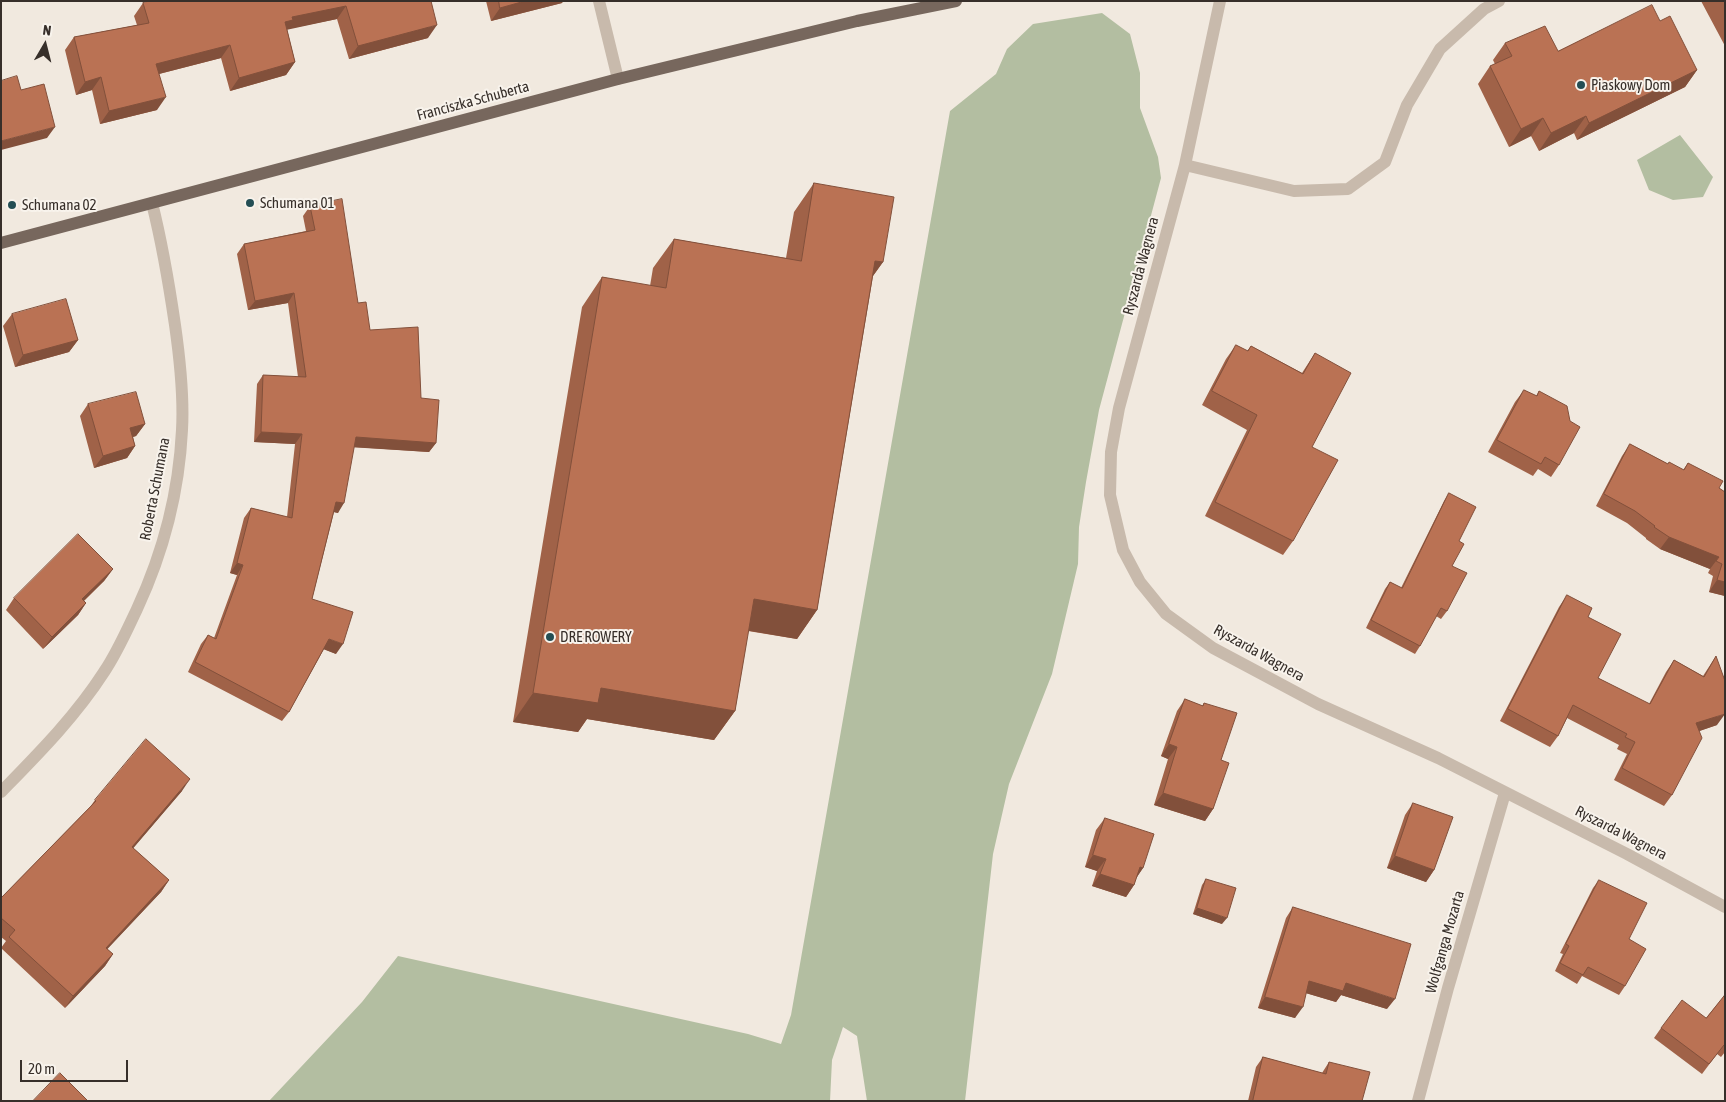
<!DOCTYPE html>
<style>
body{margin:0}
#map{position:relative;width:1726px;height:1102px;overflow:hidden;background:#f1e9df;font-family:"Asap Condensed",sans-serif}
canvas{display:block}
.frame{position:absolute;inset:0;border:2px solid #372f2a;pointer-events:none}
.north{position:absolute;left:20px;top:20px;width:50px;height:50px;-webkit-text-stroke:4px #f8f3ec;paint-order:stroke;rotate:8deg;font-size:14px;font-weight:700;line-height:20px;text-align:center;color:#372f2a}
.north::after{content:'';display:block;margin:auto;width:18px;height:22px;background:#372f2a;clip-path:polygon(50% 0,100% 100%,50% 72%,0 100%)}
.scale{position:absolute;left:20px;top:1060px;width:108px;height:22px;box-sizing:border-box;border:2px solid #372f2a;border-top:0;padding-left:6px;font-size:15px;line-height:18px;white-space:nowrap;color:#372f2a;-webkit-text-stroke:4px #f8f3ec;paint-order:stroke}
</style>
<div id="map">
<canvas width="1726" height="1102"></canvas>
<div class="frame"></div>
<div class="north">N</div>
<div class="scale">20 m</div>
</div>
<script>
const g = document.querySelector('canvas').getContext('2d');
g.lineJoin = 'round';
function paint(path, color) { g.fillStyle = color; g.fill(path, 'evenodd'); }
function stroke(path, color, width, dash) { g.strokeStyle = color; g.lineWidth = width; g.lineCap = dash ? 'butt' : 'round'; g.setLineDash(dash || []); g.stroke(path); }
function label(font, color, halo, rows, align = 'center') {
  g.font = font + ' "Asap Condensed",sans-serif'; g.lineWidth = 4; g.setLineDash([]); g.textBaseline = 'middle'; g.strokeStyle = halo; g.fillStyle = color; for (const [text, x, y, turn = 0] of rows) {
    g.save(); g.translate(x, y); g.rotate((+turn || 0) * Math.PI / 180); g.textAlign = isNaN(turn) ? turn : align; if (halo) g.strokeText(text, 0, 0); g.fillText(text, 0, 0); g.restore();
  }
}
paint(new Path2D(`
 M1102 13 1130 34 1140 73V108L1158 157 1161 178 1099 410 1086 482 1079 527 1078 564 1052 674 1009 784 993 854 965 1101H867L857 1036 843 1027 832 1060 830 1101H269L362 1002 398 956 748 1034 781 1044 791 1015 950 111 996 74 1007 49 1033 24Z
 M1680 135 1713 177 1703 197 1673 200 1649 190 1637 160Z`), '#b3bea1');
stroke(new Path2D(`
 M599 1 618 79
 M1220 1 1185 165 1119 408 1111 452 1110 495 1123 550 1140 582 1166 614 1213 648 1318 704 1438 758 1627 854 1725 907
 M1185 165 1294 191 1348 189 1385 162 1407 105 1440 49 1484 9 1499 1
 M1 792C38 754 75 717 104 672 117 653 127 630 137 609 163 553 179 492 182 430 184 395 180 360 175 325 169 284 162 243 152 203
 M1418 1101 1448 988 1505 793`), '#c8baac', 12);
stroke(new Path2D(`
 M1 243 618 79 857 21 956 1`), '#77675d', 12);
paint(new Path2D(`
 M431 1 428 38 349 59 337 19 287 29 295 62 286 75 230 91 221 58 159 74 157 110 100 124 92 90 76 95 65 50 74 37 137 25 134 16 143 3Z
 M486 1H563L562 3 491 21Z
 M1701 1H1725V46Z
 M1660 21 1697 70 1685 87 1577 140 1574 133 1539 151 1531 136 1509 147 1478 84 1490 66 1495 64 1493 60 1505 43 1558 51Z
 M814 183 883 262 873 276 817 610 797 639 748 631 735 711 714 740 587 719 578 732 513 722 582 307 602 277 650 286 653 268 674 239 786 258 794 212Z
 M310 206 358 303 370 330 421 398 436 443 429 452 354 447 338 513 334 512 312 599 336 654 324 649 289 712 282 721 188 672 201 644 208 635 214 638 237 575 230 573 244 518 251 508 287 517 295 444 254 442 257 384 263 375 298 377 288 303 248 310 237 254 244 244 306 231 303 216Z
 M12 314 78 340 69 352 15 367 3 326Z
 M1236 345 1247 351 1251 346 1302 373 1315 353 1312 447 1293 541 1283 555 1205 516 1247 430 1202 405 1226 359Z
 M1524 390 1536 396 1539 391 1559 465 1551 477 1538 469 1533 476 1488 452 1515 402Z
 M88 404 145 424 136 436 133 437 135 446 127 458 94 468 80 416Z
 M1630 444 1668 464 1683 470 1688 463 1719 488 1725 492V596L1709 592 1713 576 1708 573 1710 569 1660 549 1646 539V538L1627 523 1596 506 1622 456Z
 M1449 493 1459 541 1452 566 1447 611 1441 619 1436 616 1420 646 1415 654 1366 628 1385 589 1390 582 1401 588 1444 501Z
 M113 569 104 581 84 601 86 603 78 615 43 649 6 610 14 598Z
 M1567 595 1588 617 1598 678 1649 704 1666 672 1674 660 1703 676 1716 656 1717 725 1699 731 1672 795 1664 806 1614 780 1627 754 1617 749 1619 745 1567 718 1558 736 1550 747 1500 721 1559 607Z
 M1185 699 1202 706 1204 703 1221 760 1213 809 1205 821 1154 805 1168 759 1161 756 1177 711Z
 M182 791 133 848 169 880 161 892 107 949 113 954 105 966 65 1008 1 948 6 941 1 937V898L90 807 95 800Z
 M1413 803 1434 870 1426 882 1387 868 1405 815Z
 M1105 818 1143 868 1136 878 1134 885 1126 897 1092 886 1097 871 1085 867 1096 830Z
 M1206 879 1222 924 1193 914 1202 885Z
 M1599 880 1625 986 1619 995 1582 976 1577 984 1555 971 1563 954 1560 953 1593 888Z
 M1293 907 1387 1009 1341 995 1336 1002 1306 993 1295 1018 1258 1008 1286 918Z
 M1725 995V1052L1721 1057 1717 1054 1702 1074 1654 1038 1661 1028 1706 1018Z
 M1263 1057 1322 1073 1329 1062 1362 1101H1248L1256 1067Z`), '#a06248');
paint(new Path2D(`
 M525 1H563L562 3 491 21 500 8Z
 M346 6 337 19 286 30 285 22 292 17Z
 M437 25 428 38 349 59 358 46Z
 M230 45 221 58 147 77 156 64Z
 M295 62 286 75 230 91 239 78Z
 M1697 70 1685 87 1577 140 1589 123Z
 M101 77 92 90 76 95 85 82Z
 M166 97 157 110 100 124 109 111Z
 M1586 116 1574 133 1539 151 1551 133Z
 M1543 118 1531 136 1509 147 1521 129Z
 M55 127 47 138 1 150V141Z
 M875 261 883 262 862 291Z
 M294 293 288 303 248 310 255 301Z
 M78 340 69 352 15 367 23 355Z
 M145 424 136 436 122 440 130 428Z
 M261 432 302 434 295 444 254 442Z
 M356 437 436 443 429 452 349 447Z
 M135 446 127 458 94 468 103 456Z
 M336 502 344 503 338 513 329 511Z
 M1669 537 1719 557 1710 569 1660 549Z
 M237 563 243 565 237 575 230 573Z
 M113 569 104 581 73 611 82 599Z
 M1717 580 1725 582V596L1709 592Z
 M754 599 817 610 797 639 733 628Z
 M86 603 78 615 43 649 52 637Z
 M329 639 343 644 336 654 323 649Z
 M601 688 735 711 714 740 587 719 578 732 513 722 533 693Z
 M1725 714 1717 725 1688 735 1696 723Z
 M1169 744 1177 747 1168 759 1161 756Z
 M190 779 182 791 124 859 132 847Z
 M1163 793 1213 809 1205 821 1154 805Z
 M1093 855 1106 859 1097 871 1085 867Z
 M1395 856 1434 870 1426 882 1387 868Z
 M1140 867 1143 868 1135 880Z
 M1100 874 1134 885 1126 897 1092 886Z
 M169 880 161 892 98 959 106 948Z
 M1197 908 1227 918 1222 924 1193 914Z
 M113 954 105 966 65 1008 73 996Z
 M1309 981 1346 983 1395 999 1387 1009 1341 995 1336 1002 1302 992Z
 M1265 997 1303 1007 1295 1018 1258 1008Z`), '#82503b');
const building = new Path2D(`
 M149 1H431L437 25 358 46 346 6 292 17 293 20 285 22 295 62 239 78 230 45 156 64 166 97 109 111 101 77 85 82 74 37 149 23 143 3Z
 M499 1H525L500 8Z
 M1652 5 1660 21 1670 16 1697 70 1589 123 1586 116 1551 133 1543 118 1521 129 1490 66 1512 56 1505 43 1545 26 1558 51Z
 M17 76 21 90 44 84 55 127 1 141V81Z
 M814 183 894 197 883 262 875 261 817 610 754 599 735 711 601 688 598 703 533 693 602 277 666 288 674 239 801 261Z
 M342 199 358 303 366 302 370 330 418 327 421 398 439 400 436 443 356 437 344 503 336 502 312 599 353 612 343 644 329 639 289 712 195 662 208 635 216 639 243 565 237 563 251 508 292 518 302 434 261 432 263 375 306 377 294 293 255 301 244 244 315 230 310 206Z
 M66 299 78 340 23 355 12 314Z
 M1236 345 1248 351 1251 346 1303 374 1315 353 1351 373 1312 447 1338 460 1293 541 1215 502 1257 415 1212 391Z
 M1524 390 1537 396 1539 391 1567 406 1570 421 1580 427 1559 465 1545 457 1541 464 1497 440Z
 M136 392 145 424 130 428 135 446 103 456 88 404Z
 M1630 444 1668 464 1669 462 1684 470 1688 463 1723 481 1719 488 1725 492V582L1717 580 1722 564 1716 561 1719 557 1669 537 1654 527 1655 526 1635 511 1604 494Z
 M1449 493 1476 507 1459 541 1464 544 1452 566 1467 573 1447 611 1441 608 1420 646 1371 620 1390 582 1402 588Z
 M78 534 113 569 82 599 86 603 52 637 14 598Z
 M1567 595 1592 608 1588 617 1621 634 1598 678 1650 704 1674 660 1704 677 1716 656 1725 681V714L1696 723 1702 738 1672 795 1622 768 1635 742 1625 737 1627 734 1573 705 1558 736 1508 709Z
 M1185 699 1203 706 1204 703 1237 713 1221 760 1229 763 1213 809 1163 793 1177 747 1169 744Z
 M146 739 190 779 132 847 169 880 106 948 113 954 73 996 9 937 15 930 1 918V898L96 801 95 800Z
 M1413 803 1453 817 1434 870 1395 856Z
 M1105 818 1154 834 1143 868 1140 867 1134 885 1100 874 1106 859 1093 855Z
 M1206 879 1236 888 1227 918 1197 908Z
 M1599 880 1647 903 1629 939 1646 949 1625 986 1588 967 1583 975 1560 963 1569 946 1566 944Z
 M1293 907 1411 944 1395 999 1346 983 1343 991 1309 981 1303 1007 1265 997Z
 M1725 995V1046L1724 1045 1709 1064 1661 1028 1682 1000 1706 1018Z
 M1263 1057 1326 1074 1329 1062 1370 1072 1362 1101H1253Z
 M60 1073 88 1101H33Z`);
paint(building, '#ba7254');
stroke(building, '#82503b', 1);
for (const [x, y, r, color] of [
 [1581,85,5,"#244e54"],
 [250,203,5,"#244e54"],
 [12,205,5,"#244e54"],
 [550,637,5,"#244e54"]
]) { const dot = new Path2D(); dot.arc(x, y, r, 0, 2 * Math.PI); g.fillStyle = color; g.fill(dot); stroke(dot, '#f8f3ec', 2); }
label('15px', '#372f2a', '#f8f3ec', [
 ["Piaskowy Dom",1591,85],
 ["Schumana 01",260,203],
 ["Schumana 02",22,205],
 ["DRE ROWERY",560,637]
], 'left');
label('15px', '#372f2a', '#f8f3ec', [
 ["Franciszka Schuberta",473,101,-15],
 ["Ryszarda Wagnera",1141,266,-75],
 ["Roberta Schumana",155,489,-79],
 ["Ryszarda Wagnera",1259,653,29],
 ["Ryszarda Wagnera",1621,833,27],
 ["Wolfganga Mozarta",1445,942,-74]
]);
</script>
